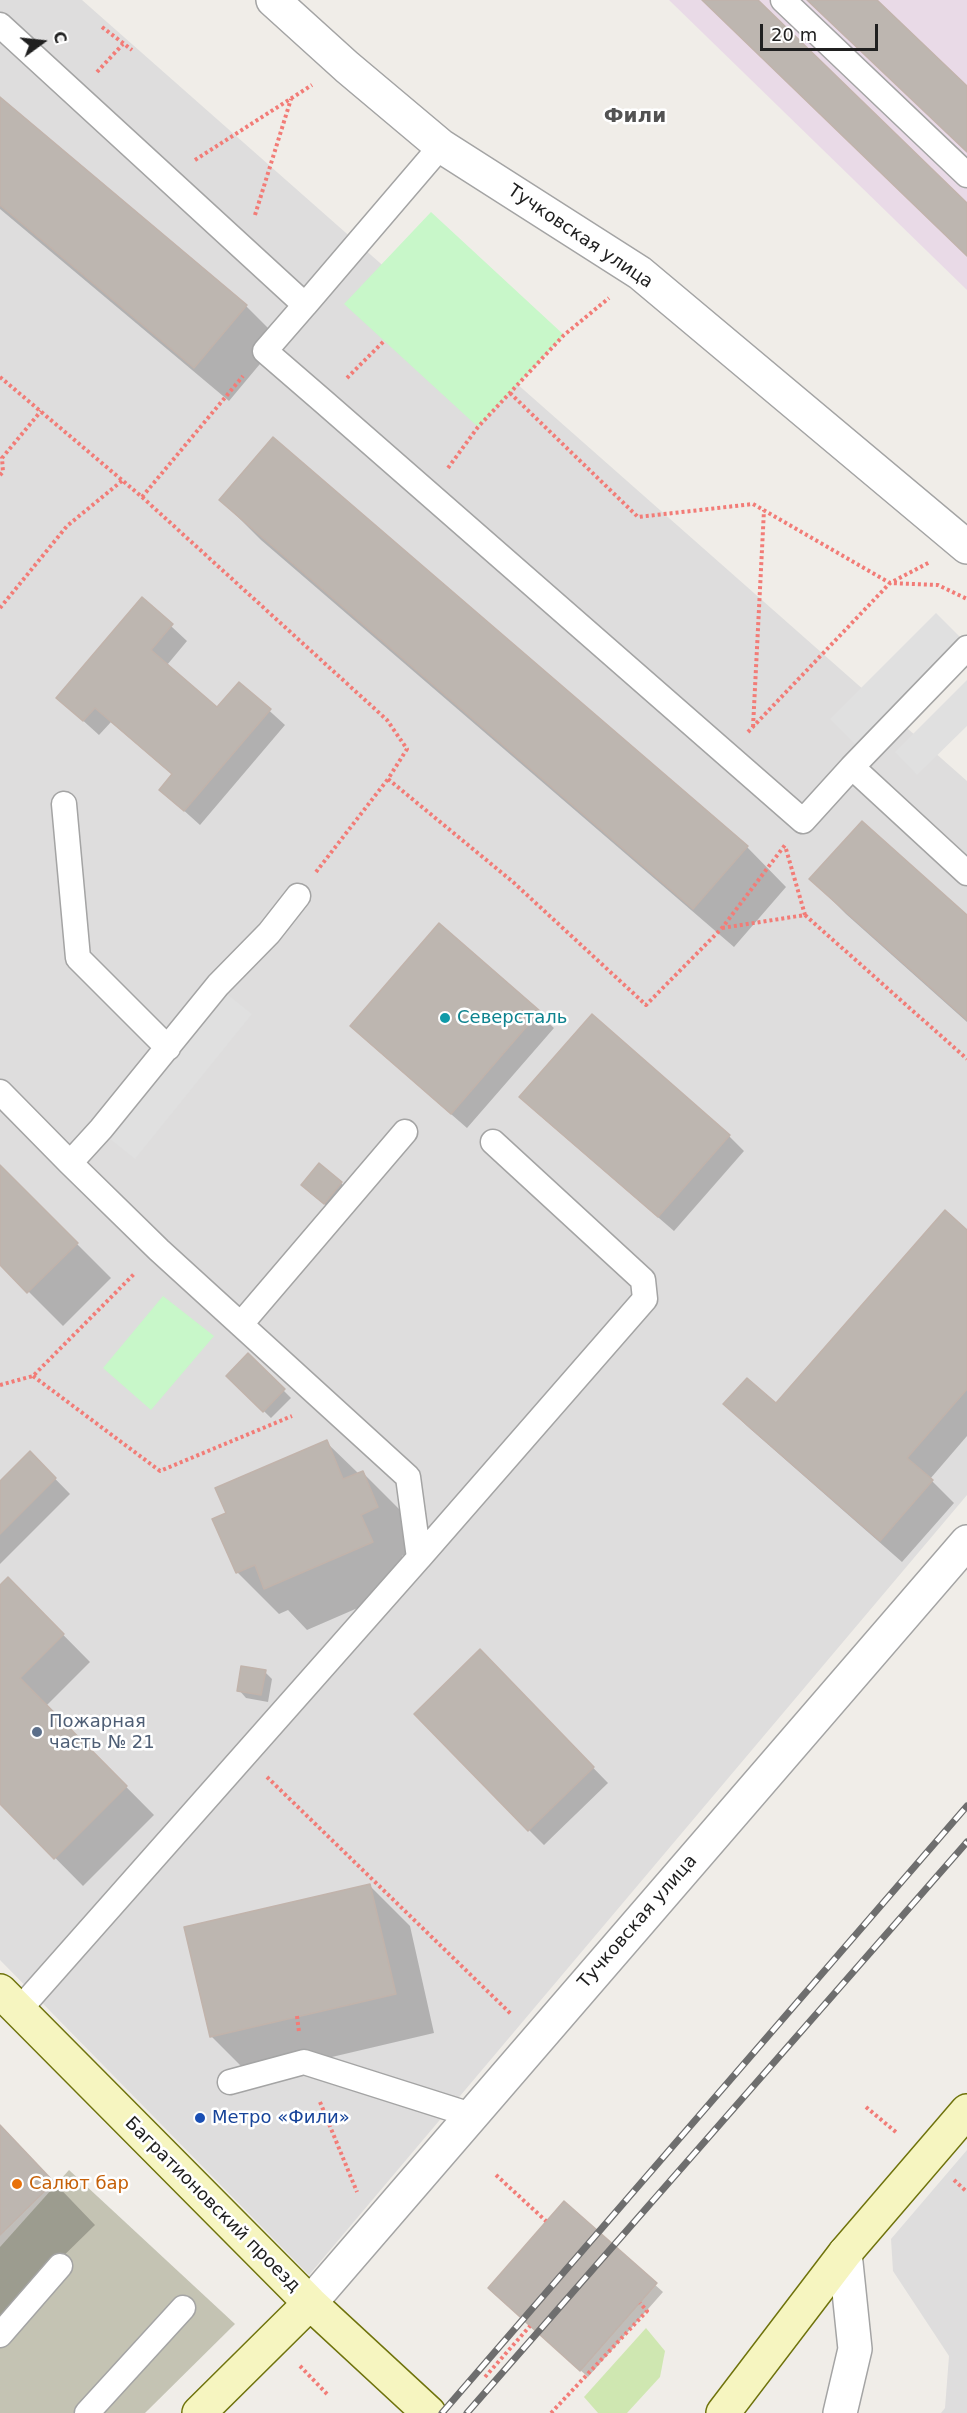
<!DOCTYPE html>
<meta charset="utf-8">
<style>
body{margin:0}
#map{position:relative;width:967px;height:2413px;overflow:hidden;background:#f0ede8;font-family:"DejaVu Sans",sans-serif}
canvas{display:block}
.north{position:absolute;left:12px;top:12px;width:60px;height:60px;-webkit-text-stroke:4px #fff;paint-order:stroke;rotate:75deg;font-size:16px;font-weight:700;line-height:24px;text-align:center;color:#202020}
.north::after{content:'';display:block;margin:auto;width:21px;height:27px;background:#202020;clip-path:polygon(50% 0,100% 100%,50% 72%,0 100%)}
.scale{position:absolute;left:760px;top:24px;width:118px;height:27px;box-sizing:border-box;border:3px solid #202020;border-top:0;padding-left:8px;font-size:18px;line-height:21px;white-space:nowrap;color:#202020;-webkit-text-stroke:4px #fff;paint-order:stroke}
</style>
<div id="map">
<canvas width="967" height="2413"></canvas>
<div class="north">С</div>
<div class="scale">20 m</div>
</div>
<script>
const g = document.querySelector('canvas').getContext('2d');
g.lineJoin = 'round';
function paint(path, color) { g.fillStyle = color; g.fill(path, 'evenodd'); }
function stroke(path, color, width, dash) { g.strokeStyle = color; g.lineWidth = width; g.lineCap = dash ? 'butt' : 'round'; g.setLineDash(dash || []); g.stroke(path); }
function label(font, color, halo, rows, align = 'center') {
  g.font = font + ' "DejaVu Sans",sans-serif'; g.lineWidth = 5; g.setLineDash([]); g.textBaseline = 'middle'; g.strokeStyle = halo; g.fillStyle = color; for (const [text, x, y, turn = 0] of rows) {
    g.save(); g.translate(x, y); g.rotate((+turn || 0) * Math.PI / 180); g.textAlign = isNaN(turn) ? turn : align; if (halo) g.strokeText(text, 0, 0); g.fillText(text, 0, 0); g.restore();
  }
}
paint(new Path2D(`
 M0 0H82L967 781V1495L309 2275 0 1960Z
 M967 2150V2413H941L945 2408 949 2356 893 2271 891 2239Z`), '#dedddd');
paint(new Path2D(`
 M669 0H967V290Z`), '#e9dae7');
paint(new Path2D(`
 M69 2170 235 2324 145 2413H0V2247Z`), '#c4c3b3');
paint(new Path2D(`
 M646 2328 665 2351 660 2377 627 2413H598L584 2397Z`), '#cfe7b1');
paint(new Path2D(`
 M431 212 564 335 478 427 344 304Z
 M163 1296 214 1336 151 1410 103 1368Z`), '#c8f7c9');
paint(new Path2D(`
 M936 613 961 638 855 744 830 719Z
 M967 680V726L917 775 895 752Z
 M227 994 252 1014 135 1159 110 1139Z`), '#e0e0e0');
paint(new Path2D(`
 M0 99 246 306 280 340 229 401 0 209Z
 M221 500 747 847 786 887 734 947 261 540Z
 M142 599 187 641 167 665 218 709 240 684 285 725 200 825 161 790 173 775 111 722 99 735 58 698Z
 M811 879 967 917V1022L846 914Z
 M439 925 554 1028 467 1128 367 1041Z
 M536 1112 729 1136 744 1151 674 1231Z
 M0 1167 111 1278 63 1326 0 1263Z
 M341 1183 348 1191 332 1210 310 1193Z
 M967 1232V1436L930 1479 954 1503 902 1562 747 1426 725 1404 776 1405Z
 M248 1355 291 1398 271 1418 228 1376Z
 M326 1442 359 1474 363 1473 404 1514 419 1549 402 1556 413 1584 307 1630 288 1610 279 1614 237 1572 228 1514Z
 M30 1453 70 1494 0 1564V1483Z
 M8 1579 90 1662 46 1706 154 1815 83 1886 0 1802V1587Z
 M495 1667 608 1783 544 1845 529 1830Z
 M265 1672 272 1679 268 1702 246 1698 239 1690Z
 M370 1886 410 1926 434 2033 251 2076 211 2036Z
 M0 2126 95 2225 0 2318Z
 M564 2203 663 2292 588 2377 497 2296Z`), '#0003');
const building = new Path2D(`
 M702 0H758L967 203V256Z
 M807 0H877L967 86V152Z
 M0 97 247 305 194 368 0 205Z
 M273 437 748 846 693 909 219 500Z
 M142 597 173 624 151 650 217 707 239 682 271 709 184 811 159 790 172 774 95 708 83 721 56 698Z
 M862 821 967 915V1020L809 879Z
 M439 923 540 1011 451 1114 350 1026Z
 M592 1014 730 1135 658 1217 519 1097Z
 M319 1163 342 1182 324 1204 301 1185Z
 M0 1165 78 1243 27 1293 0 1265Z
 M945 1210 967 1230V1389L907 1458 933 1480 880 1541 723 1404 747 1378 776 1403Z
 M248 1353 285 1389 263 1412 226 1376Z
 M327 1440 343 1479 363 1471 378 1507 361 1515 373 1542 264 1589 255 1565 236 1573 212 1519 226 1513 215 1488Z
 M30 1451 56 1478 0 1534V1481Z
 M8 1577 64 1634 20 1678 127 1786 54 1859 0 1804V1585Z
 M480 1649 594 1767 528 1831 414 1714Z
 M241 1666 266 1670 261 1695 237 1691Z
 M370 1884 396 1994 210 2037 184 1927Z
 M0 2125 54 2182 0 2235Z
 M564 2201 657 2283 580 2371 488 2288Z`);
paint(building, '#bdb6b0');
stroke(building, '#c1b3ab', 1.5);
const lane = new Path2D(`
 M783 0 967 175
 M0 25 305 305 265 351 324 402 803 821 852 767 967 873
 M305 305 441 146
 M852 767 967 648
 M64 804 78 958 168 1048
 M0 1092 70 1163 159 1250 408 1477 419 1558 19 2010
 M70 1163 101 1129 218 985 269 933 298 896
 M241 1324 405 1132
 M419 1558 645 1299 643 1280 493 1142
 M230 2082 304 2062 471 2115
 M0 2335 60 2266
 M87 2413 183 2308`);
const street = new Path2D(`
 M273 0 347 67 441 146 640 273 967 547
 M310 2303 967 1542
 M840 2413 855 2349 845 2253`);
const secondary = new Path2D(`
 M0 1991 310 2303 429 2413
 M199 2413 310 2303
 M723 2413 845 2253 967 2111`);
stroke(lane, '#a4a4a4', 27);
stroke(street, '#a4a4a4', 36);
stroke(secondary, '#6f730c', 36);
stroke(new Path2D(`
 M102 27 132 50
 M97 72 123 44
 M195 160 312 85
 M255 215 291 99
 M0 377 142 497 387 720 407 749 388 779 513 882 646 1005 722 928 785 845
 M347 378 384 341
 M510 393 638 517 753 504 890 583 938 585 967 599
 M448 468 478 427 564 335 609 298
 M0 475 3 472 2 458 41 411
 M142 497 243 376
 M0 608 67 526 123 480
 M753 727 764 510
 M748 732 890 583 930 562
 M786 849 805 915
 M316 872 388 779
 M722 928 805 915 967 1059
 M33 1376 160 1471 292 1416
 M0 1385 33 1376 135 1273
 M267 1777 511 2014
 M297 2016 299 2032
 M320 2102 357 2192
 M866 2107 897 2133
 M496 2175 546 2221
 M954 2180 967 2192
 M300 2366 327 2394
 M485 2377 530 2326
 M551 2413 647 2311 640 2303`), '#f27c77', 4, [3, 3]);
stroke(lane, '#fff', 24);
stroke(street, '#fff', 33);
stroke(secondary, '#f6f5c0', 33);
const rail = new Path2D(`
 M442 2413 967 1806
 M467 2413 967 1842`);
stroke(rail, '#6e6e6e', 7);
stroke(rail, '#fff', 4.5, [14]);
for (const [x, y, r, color] of [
 [445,1018,6,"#0f9aa8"],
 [37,1732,6,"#5c6f8a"],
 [200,2118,6,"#1a4fb4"],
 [17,2184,6,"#e8710a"]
]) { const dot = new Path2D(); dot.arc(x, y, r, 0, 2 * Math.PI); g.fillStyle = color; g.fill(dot); stroke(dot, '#fff', 2); }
label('18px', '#202020', '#fff', [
 ["Тучковская улица",580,237,34],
 ["Тучковская улица",638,1922,-49],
 ["Багратионовский проезд",212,2205,45]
]);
label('18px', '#0d838f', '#fff', [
 ["Северсталь",457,1018]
], 'left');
label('18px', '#4e5e75', '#fff', [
 ["Пожарная",49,1722],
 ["часть № 21",49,1743]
], 'left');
label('18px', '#164399', '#fff', [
 ["Метро «Фили»",212,2118]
], 'left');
label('18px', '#c56008', '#fff', [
 ["Салют бар",29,2184]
], 'left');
label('bold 20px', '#535353', '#fff', [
 ["Фили",635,117]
]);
</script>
